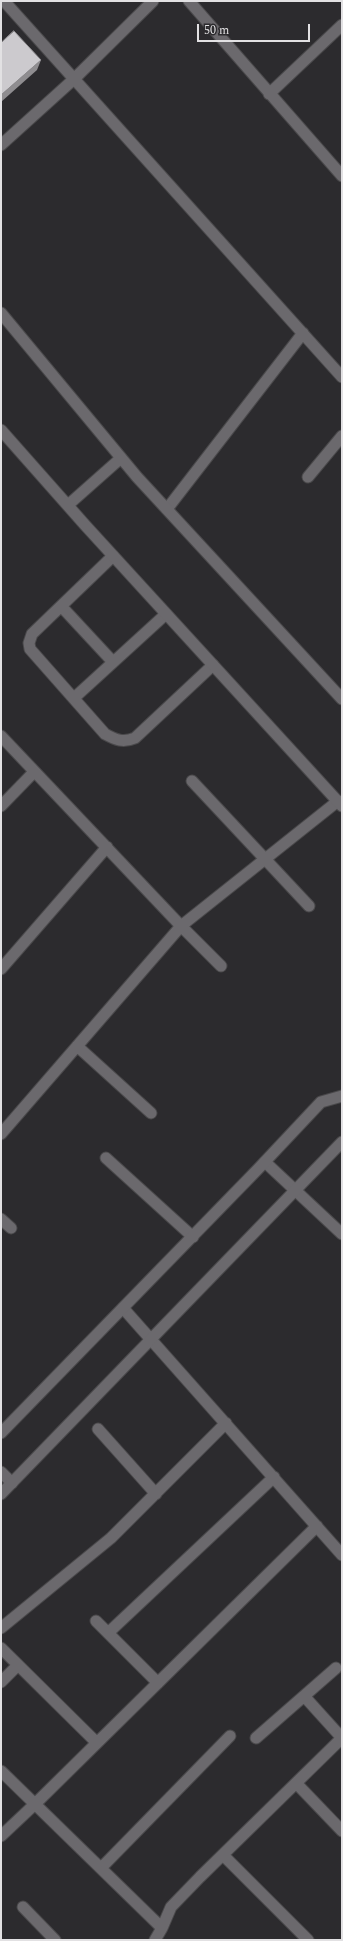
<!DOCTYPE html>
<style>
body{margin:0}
#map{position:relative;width:343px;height:1941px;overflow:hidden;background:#2c2b2e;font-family:Spectral,serif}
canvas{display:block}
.frame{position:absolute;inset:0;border:2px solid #e2e1e3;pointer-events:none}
.scale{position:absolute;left:197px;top:24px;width:113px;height:18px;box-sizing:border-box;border:2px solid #e2e1e3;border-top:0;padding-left:5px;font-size:12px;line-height:14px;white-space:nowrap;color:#e2e1e3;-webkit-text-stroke:3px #2c2b2e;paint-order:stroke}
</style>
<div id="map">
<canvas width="343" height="1941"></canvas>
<div class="frame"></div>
<div class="scale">50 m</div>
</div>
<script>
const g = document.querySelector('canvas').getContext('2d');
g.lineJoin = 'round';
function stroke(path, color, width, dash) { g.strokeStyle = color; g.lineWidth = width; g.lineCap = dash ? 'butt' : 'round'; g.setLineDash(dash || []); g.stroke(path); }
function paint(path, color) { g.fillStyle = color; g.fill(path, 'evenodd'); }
const minor = new Path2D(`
 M4 1 342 377
 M189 1 342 176
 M269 94 342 25
 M1 145 74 79 153 1
 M308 477 342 436
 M167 509 303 333
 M113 556 32 634 29 643 30 649 105 734C116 740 123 743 135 738L213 665
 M61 606 113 662
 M74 698 166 614
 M1 736 181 926 221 966
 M192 781 309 906
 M1 806 34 772
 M1 969 107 847
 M77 1046 151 1113
 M1 1134 181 926 338 801
 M106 1158 193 1237
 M265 1162 342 1234
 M1 1219 11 1228
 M123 1308 342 1555
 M98 1429 156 1494
 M1 1472 12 1483
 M96 1621 158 1683
 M1 1628 111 1538 226 1423
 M108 1633 274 1477
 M1 1648 97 1743
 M1 1682 18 1665
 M304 1696 342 1738
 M256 1738 336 1668
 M1 1771 162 1928 155 1940
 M296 1783 342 1831
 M1 1836 35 1804 317 1526
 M223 1855 308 1940
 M101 1868 230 1736
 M23 1907 55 1940
 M162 1928 171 1907 200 1877 342 1738`);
const tertiary = new Path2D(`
 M1 313 137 477 342 699
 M1 430 85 525 342 806
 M68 505 121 458
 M1 1433 258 1169 321 1102 342 1096
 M1 1494 342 1142`);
stroke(minor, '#4a494b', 13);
stroke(tertiary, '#4a494b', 13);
stroke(minor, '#6b696d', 11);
stroke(tertiary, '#6b696d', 11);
paint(new Path2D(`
 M41 60 37 70 1 102V95Z`), '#8f8d90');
const building = new Path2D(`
 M14 31 41 60 1 95V43Z`);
paint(building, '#cccace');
stroke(building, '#8f8d90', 1);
</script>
